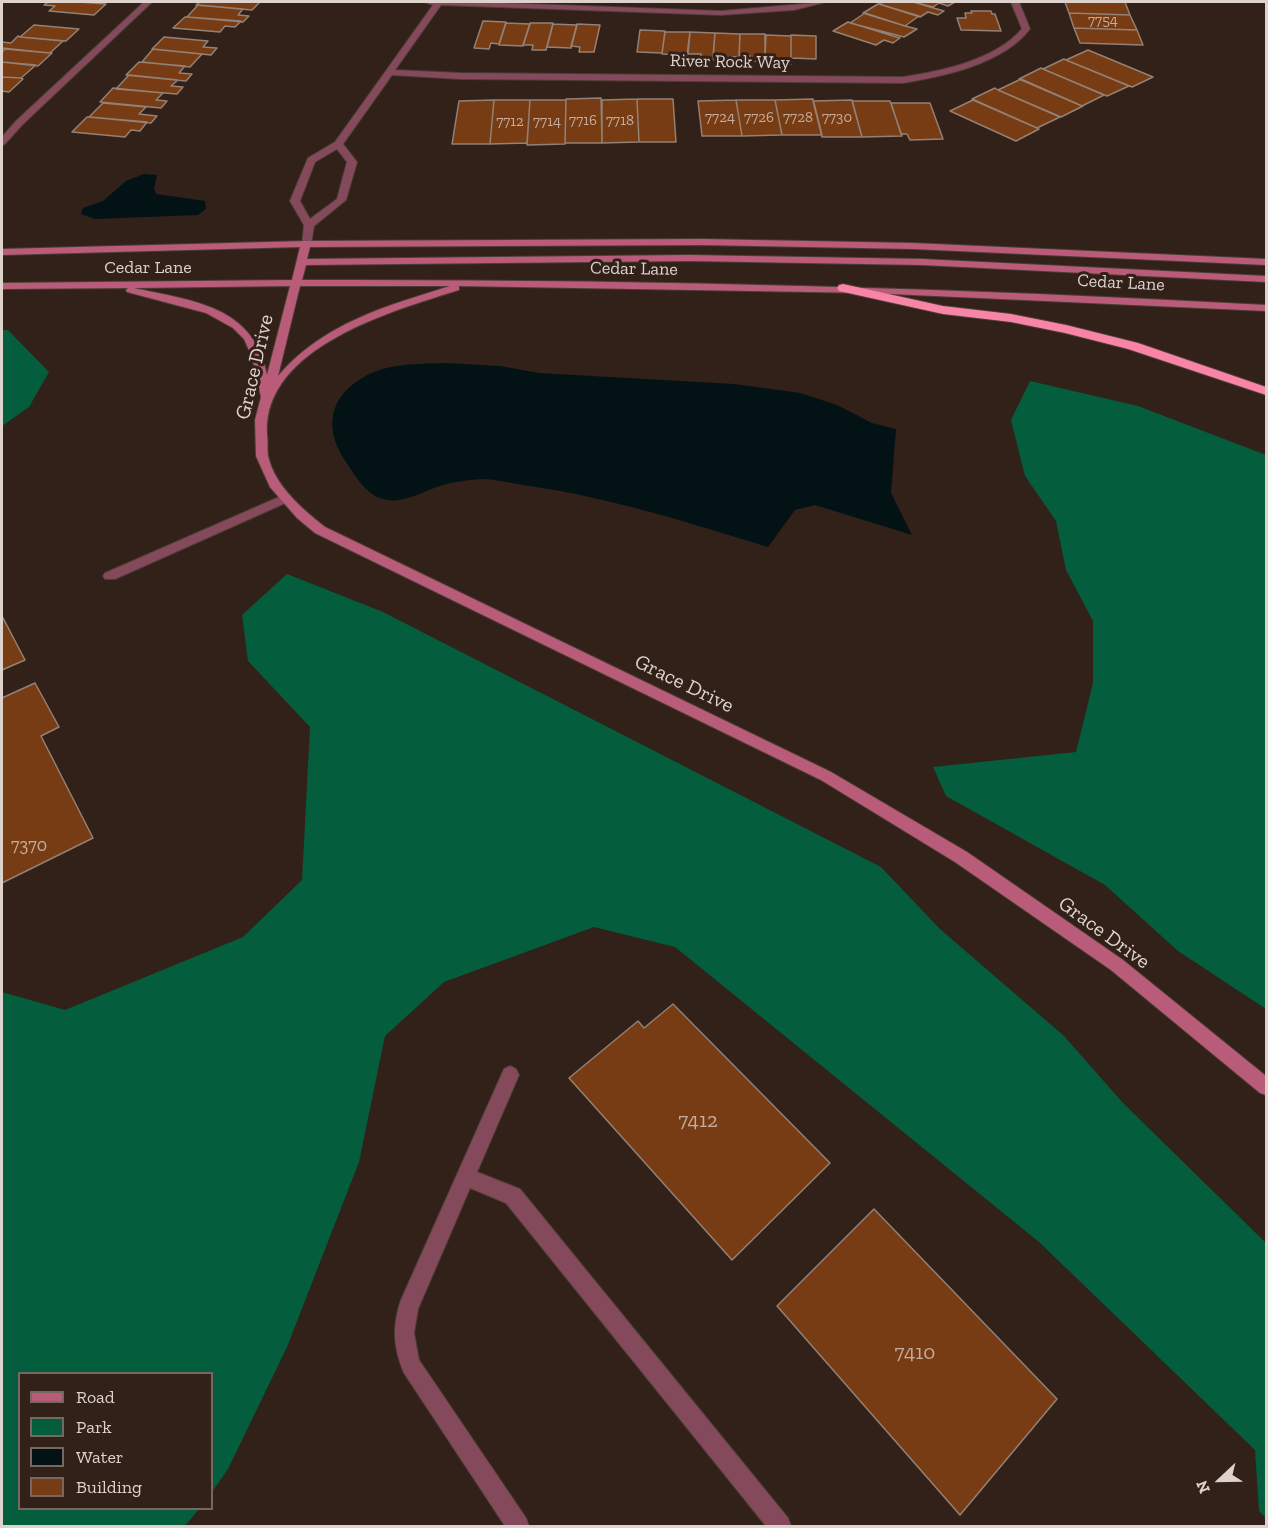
<!DOCTYPE html>
<style>
body{margin:0}
#map{position:relative;width:1268px;height:1528px;overflow:hidden;background:#312118;font-family:"Zilla Slab",serif}
canvas{display:block}
.frame{position:absolute;inset:0;border:3px solid #ddd2cc;pointer-events:none}
.legend{position:absolute;left:18px;top:1372px;width:195px;height:138px;box-sizing:border-box;background:#312118;border:2px solid #766860;margin:0;padding:8px 10px;list-style:none;font-size:18px;color:#ddd2cc}
.legend li{display:flex;align-items:center;gap:12px;height:30px}
.legend b{width:30px;border:2px solid #766860}
.north{position:absolute;left:1190px;top:1450px;width:60px;height:60px;-webkit-text-stroke:4px #312118;paint-order:stroke;rotate:248deg;font-size:16px;font-weight:700;line-height:24px;text-align:center;color:#ddd2cc}
.north::after{content:'';display:block;margin:auto;width:21px;height:27px;background:#ddd2cc;clip-path:polygon(50% 0,100% 100%,50% 72%,0 100%)}
</style>
<div id="map">
<canvas width="1268" height="1528"></canvas>
<div class="frame"></div>
<ul class="legend">
<li><b style="height:8px;background:#b95c79"></b>Road</li>
<li><b style="height:16px;background:#045d3d"></b>Park</li>
<li><b style="height:16px;background:#031315"></b>Water</li>
<li><b style="height:16px;background:#773c13"></b>Building</li>
</ul>
<div class="north">N</div>
</div>
<script>
const g = document.querySelector('canvas').getContext('2d');
g.lineJoin = 'round';
function paint(path, color) { g.fillStyle = color; g.fill(path, 'evenodd'); }
function stroke(path, color, width, dash) { g.strokeStyle = color; g.lineWidth = width; g.lineCap = dash ? 'butt' : 'round'; g.setLineDash(dash || []); g.stroke(path); }
function label(font, color, halo, rows, align = 'center') {
  g.font = font + ' "Zilla Slab",serif'; g.lineWidth = 6; g.setLineDash([]); g.textBaseline = 'middle'; g.strokeStyle = halo; g.fillStyle = color; for (const [text, x, y, turn = 0] of rows) {
    g.save(); g.translate(x, y); g.rotate((+turn || 0) * Math.PI / 180); g.textAlign = isNaN(turn) ? turn : align; if (halo) g.strokeText(text, 0, 0); g.fillText(text, 0, 0); g.restore();
  }
}
paint(new Path2D(`
 M2 330H8L49 372 29 407 2 426Z
 M1030 381 1138 406 1266 455V1009L1178 951 1105 885 946 796 933 767 1076 752 1093 683V621L1066 570 1056 521 1025 476 1011 420Z
 M287 574 383 612 881 867 940 929 1064 1036 1123 1103 1266 1243V1518L1259 1511 1255 1450 1039 1242 675 947 594 927 444 982 385 1036 359 1162 287 1347 228 1469 212 1492V1374H20V1508L199 1509 185 1526H2V992L65 1010 243 937 302 880 310 727 248 661 242 615Z`), '#045d3d');
paint(new Path2D(`
 M144 174 157 175 154 189 156 194 205 201 206 209 198 215 95 219 81 214 83 208 103 201 126 181Z
 M446 363 500 366 539 373 734 384 800 393 837 405 872 423 896 429 891 493 912 535 815 505 795 510 768 547C690 523 611 498 530 486 514 484 497 479 481 479 468 480 452 482 440 486 420 492 402 506 380 498 365 493 354 474 346 462 320 424 332 390 374 372 396 363 423 364 446 363Z`), '#031315');
const building = new Path2D(`
 M48 2H79L106 4 94 15 49 11 55 6 44 5Z
 M200 2H260L252 10 196 5Z
 M883 2H913L944 11 938 15 928 12 920 17 879 4Z
 M913 2H955L948 6 939 3 933 7Z
 M1065 2H1125L1130 15 1069 13Z
 M878 4H879L919 16 905 26 863 13Z
 M198 5 243 9 238 15 249 16 243 22 187 17Z
 M971 11H991L992 14H995L1001 31 961 30 957 18H966L965 13H972Z
 M865 13 905 26 917 29 904 37 850 23Z
 M1069 13 1130 15 1137 30 1074 28Z
 M185 17H187L241 21 235 27 225 26 220 32 173 28Z
 M483 21 506 22 499 44 491 43 489 49 474 48Z
 M848 22 893 36 900 38 893 43 884 40 876 45 833 31Z
 M506 23 530 24 523 46 499 45Z
 M530 23H553L546 50H532L533 45H523Z
 M553 24 577 25 571 48 547 47Z
 M577 24 600 25 594 52H579L580 47 571 46Z
 M34 25 79 29 66 41 20 37Z
 M1074 28 1137 30 1143 45 1080 43Z
 M640 30 665 31 662 53 637 52Z
 M665 32H690L687 55 662 54Z
 M690 32 715 33 713 60 700 59 701 54H688Z
 M715 33 740 34 739 57 713 56Z
 M740 34H765V62L750 61V56H739Z
 M766 35 791 36V64L773 63V58H765Z
 M791 35 816 36V59L791 58Z
 M18 36 20 37 63 41 50 53 2 48V42L11 43Z
 M164 37 208 41 203 47 217 48 211 55 152 49Z
 M5 49 50 53H52L38 66 2 62V52Z
 M153 49 202 54 190 67 142 62Z
 M1088 50 1153 77 1132 87 1066 60Z
 M1064 59 1066 60 1129 86 1107 96 1043 69Z
 M2 62 36 65 21 78 2 77Z
 M139 62 185 66 179 73 192 74 186 81 126 75Z
 M1041 68 1043 69 1104 95 1082 106 1019 79Z
 M129 75 178 80 171 86 183 87 177 94 116 89Z
 M2 77 21 78 23 79 9 92 2 91Z
 M1021 79 1082 106H1083L1061 117 998 90Z
 M113 88 163 93 156 100 167 101 161 108 100 102Z
 M995 88 998 90 1060 117 1037 128 972 99Z
 M601 98 602 143H565L566 99Z
 M637 99 639 142 602 143V100Z
 M637 99H673L676 142H639Z
 M813 99 822 135H782L775 100Z
 M494 100 490 144H452L459 101Z
 M494 100H530L527 143 490 144Z
 M530 100H566L565 144 527 145Z
 M736 100 742 136H702L698 101Z
 M736 100H775L782 135 742 136Z
 M852 100 862 137H822L813 101Z
 M973 100 1037 128 1039 129 1016 141 950 111Z
 M852 101H890L902 136 862 137Z
 M103 103 146 107 139 114 157 116 151 123 89 117Z
 M891 103H930L943 139 910 140 907 134H901Z
 M87 117H89L147 122 140 131 131 130 125 137 72 132Z
 M2 616 25 660 2 670Z
 M35 683 59 727 41 736 93 838 2 883V698Z
 M673 1004 830 1163 732 1260 569 1078 638 1021 644 1028Z
 M874 1209 1057 1399 960 1515 777 1306Z`);
paint(building, '#773c13');
stroke(building, '#948176', 1.5);
const lane = new Path2D(`
 M286 494 290 495 292 498 290 501 115 579H105L103 576 105 573Z
 M510 1066 516 1069 519 1075 477 1172 520 1189 788 1518 791 1526H766L506 1203 470 1188 418 1309 414 1333 419 1360 526 1518 529 1526H505L404 1373C393 1347 392 1326 401 1300L504 1069Z`);
const street = new Path2D(`
 M144 2H152L22 125 5 144 2 145V137L16 121Z
 M424 2H477L721 11 826 2 794 10 721 15 441 5 395 70 460 73 903 77C942 71 995 60 1022 29L1011 2H1019L1030 29C1003 64 945 76 903 83L460 79 392 75 343 144 357 162 346 200 314 226 311 244 302 246 304 225 290 201 308 158 335 142 433 5ZM337 149 347 162 337 199 310 219 300 201 315 162Z`);
const secondary = new Path2D(`
 M702 239 913 243 1266 259V265L913 249 702 245 310 247 307 259 689 255 922 259 1266 276V282L922 265 689 261 306 265 302 280C624 279 945 287 1266 305V311L869 293 459 286V290C392 311 264 347 267 433 268 441 267 449 268 456 275 486 302 509 325 527L831 772 967 852 1123 960 1266 1076V1095L1260 1093 1111 970 955 862 821 780 315 533 297 518 270 487 256 456 255 420 261 397 252 357 244 339 233 328 206 313 127 292 126 290 128 288 2 289V283L292 280 300 247 2 255V249L306 241ZM290 286 267 375C254 305 192 301 134 288ZM300 286H450C387 306 323 323 278 376Z`);
const highway = new Path2D(`
 M843 284 943 306 1011 314 1066 325 1138 343 1266 387V395L1128 349 1065 333 1011 322 943 314 839 291 837 288 839 285Z`);
stroke(lane, '#4d3d35', 2);
stroke(street, '#4d3d35', 2);
stroke(secondary, '#4d3d35', 2);
stroke(highway, '#4d3d35', 2);
paint(lane, '#844a5b');
paint(street, '#844a5b');
paint(secondary, '#b95c79');
paint(highway, '#f884a7');
label('15px', '#c4ac9e', null, [
 ["7754",1103,21],
 ["7724",720,118],
 ["7726",759,118],
 ["7728",798,118],
 ["7730",837,118],
 ["7716",583,121],
 ["7718",620,121],
 ["7712",510,122],
 ["7714",547,122]
]);
label('18px', '#ddd2cc', '#312118', [
 ["River Rock Way",730,62,1],
 ["Cedar Lane",148,268],
 ["Cedar Lane",634,269,1],
 ["Cedar Lane",1121,283,3]
]);
label('18px', '#c4ac9e', null, [
 ["7370",29,846]
]);
label('21px', '#ddd2cc', '#312118', [
 ["Grace Drive",255,367,-77],
 ["Grace Drive",684,684,26],
 ["Grace Drive",1104,933,36]
]);
label('21px', '#c4ac9e', null, [
 ["7412",698,1121],
 ["7410",915,1353]
]);
</script>
